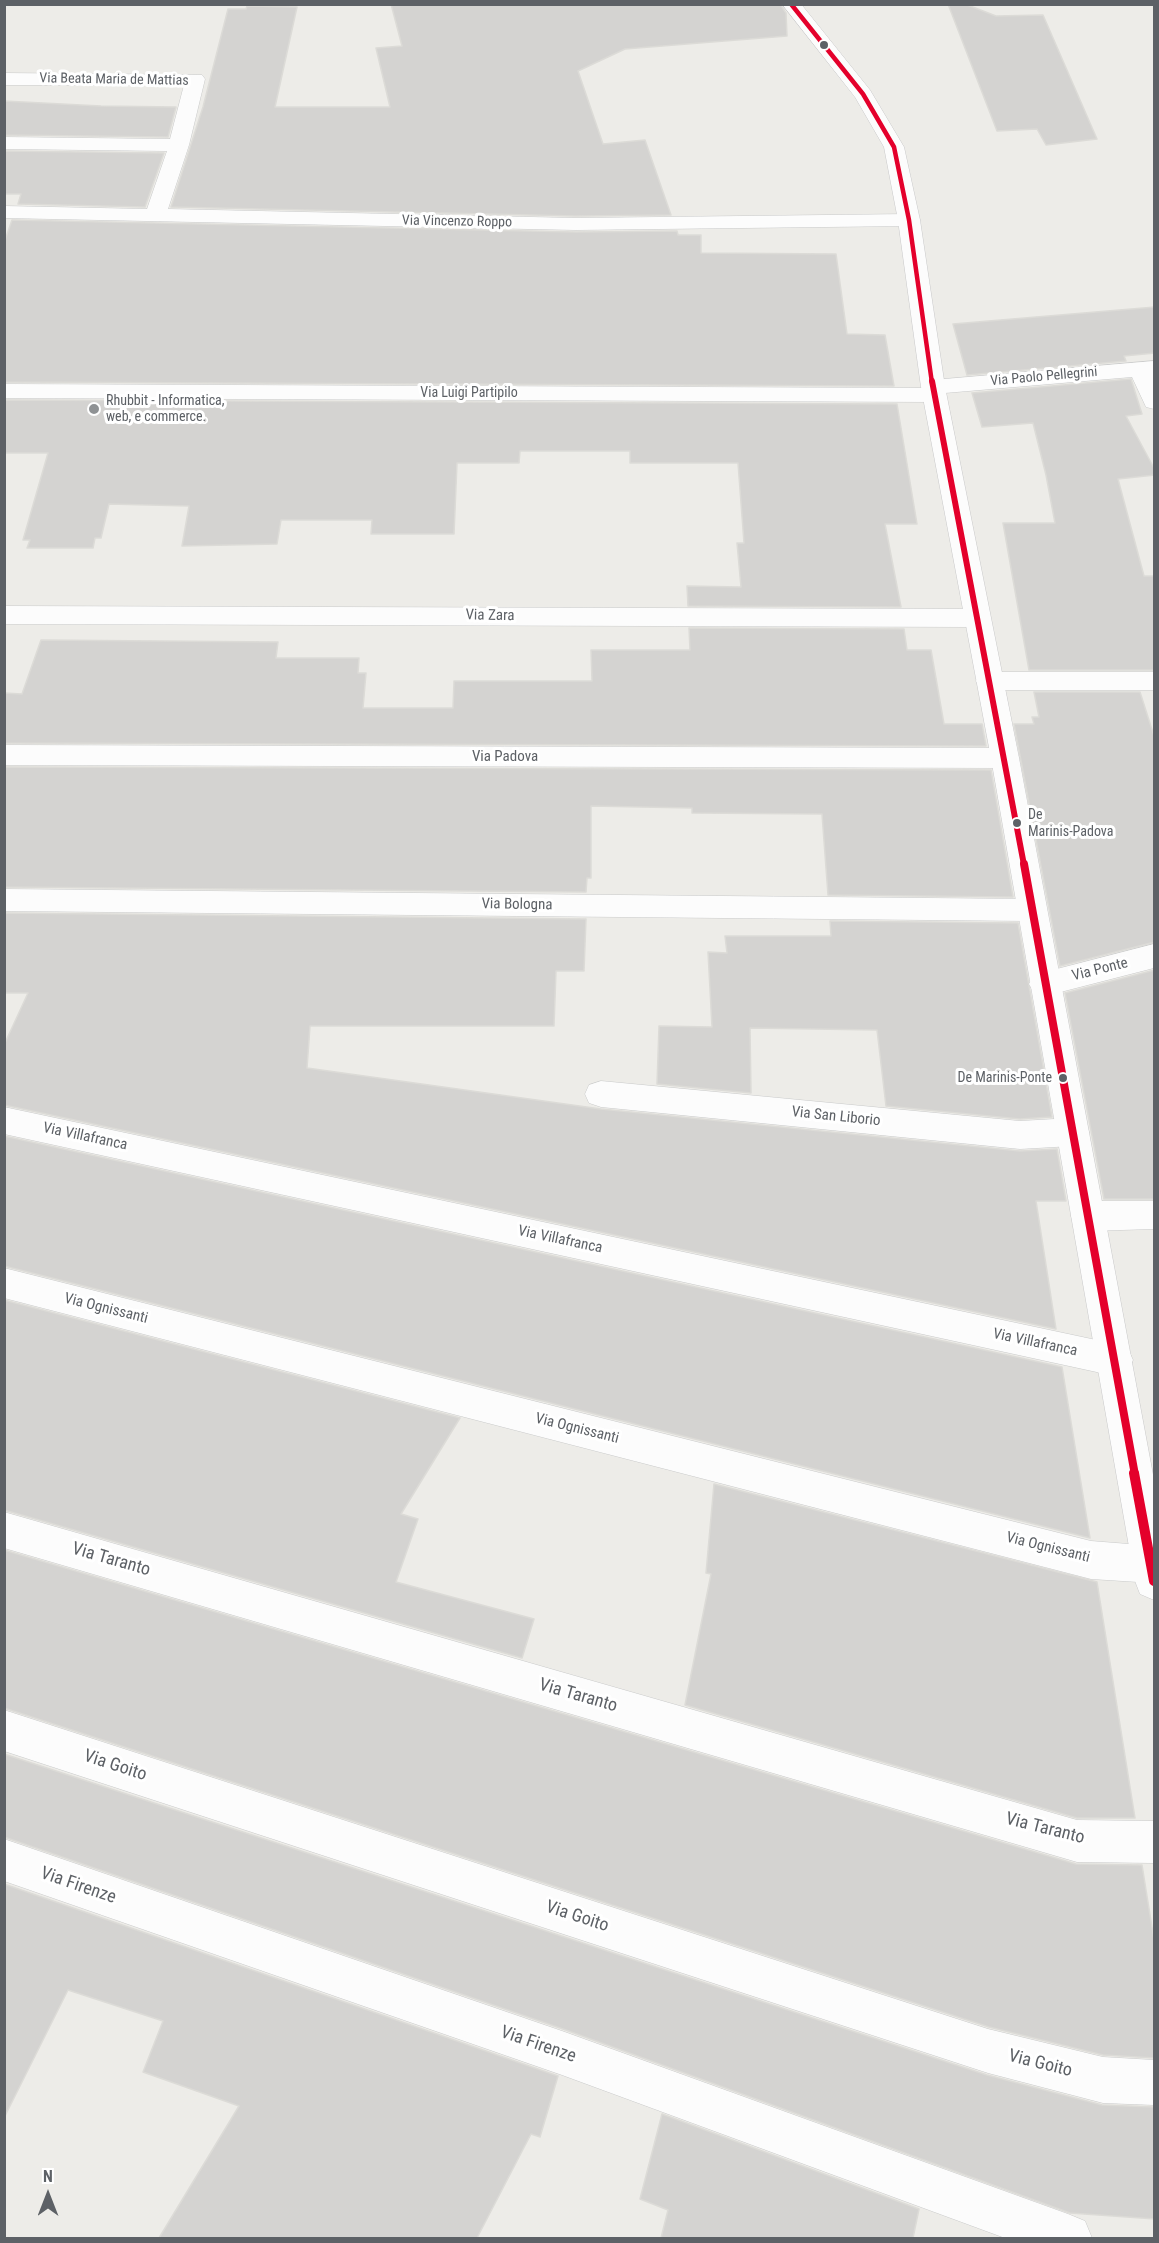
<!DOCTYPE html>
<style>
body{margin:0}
#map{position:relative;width:1159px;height:2243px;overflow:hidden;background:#edece8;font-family:"Roboto Condensed",sans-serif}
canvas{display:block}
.frame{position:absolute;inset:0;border:6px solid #5d6166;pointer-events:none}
.north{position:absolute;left:18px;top:2165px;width:60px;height:60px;-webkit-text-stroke:4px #fff;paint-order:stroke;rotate:0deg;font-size:16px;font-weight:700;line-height:24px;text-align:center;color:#5d6166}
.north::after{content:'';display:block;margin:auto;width:21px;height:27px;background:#5d6166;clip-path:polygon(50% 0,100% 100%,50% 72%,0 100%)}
</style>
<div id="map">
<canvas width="1159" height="2243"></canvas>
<div class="frame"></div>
<div class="north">N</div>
</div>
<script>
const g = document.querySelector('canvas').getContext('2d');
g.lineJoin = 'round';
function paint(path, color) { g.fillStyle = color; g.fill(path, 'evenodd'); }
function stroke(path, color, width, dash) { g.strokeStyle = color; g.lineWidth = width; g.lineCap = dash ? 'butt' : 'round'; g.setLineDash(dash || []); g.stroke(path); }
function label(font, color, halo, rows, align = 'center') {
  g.font = font + ' "Roboto Condensed",sans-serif'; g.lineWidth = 6; g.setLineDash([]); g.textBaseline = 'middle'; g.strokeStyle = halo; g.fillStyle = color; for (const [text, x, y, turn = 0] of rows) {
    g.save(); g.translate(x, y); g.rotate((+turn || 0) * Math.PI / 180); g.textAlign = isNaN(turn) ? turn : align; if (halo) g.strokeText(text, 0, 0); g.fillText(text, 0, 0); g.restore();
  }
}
const building = new Path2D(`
 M391 4H780L786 13 787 36 625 49 578 71 603 144 645 140 671 215 576 216 171 207 203 107 228 9H246L247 6 297 7 275 107H390L376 48 402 46Z
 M948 4H965L996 16 1043 15 1097 139 1046 145 1037 129 997 131Z
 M4 101 101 106 176 107 168 137 4 135Z
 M4 151 164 153 145 207 18 204 21 194H4Z
 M12 220 576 232 677 231 678 235H701V253L836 254 847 334 885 335 894 386 4 382V243Z
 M1155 307V353L1124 356 1126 361 967 375 953 324Z
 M1131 379 1142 414 1126 416 1155 470V475L1118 479 1144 576H1155V670H1029L1003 523H1055L1046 475 1033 423 982 427 972 393Z
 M4 400 897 404 917 524H885L901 607 688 606 687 586 741 587 737 543H744L738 463H630V451H520L519 463H457L454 534H371L372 520H281L277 544 182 546 189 506 109 504 101 538H95L93 548H27L30 540H23L48 453H4Z
 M689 628 904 629 907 650H931L944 724H982L986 746 4 743V693L22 694 41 640 278 642 276 658H359L358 673H366L363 708H453L454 681H592L591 650H690Z
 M1034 692H1140L1155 739V942L1060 966 1014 724H1034L1032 717H1039Z
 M4 767 991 770 1013 897 828 895 822 814 692 813V808L591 806V878H587L586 892 4 887Z
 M4 913 586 919 584 971H556L554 1026H310L307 1068 601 1109 1020 1151 1057 1149 1066 1201H1036L1056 1329 4 1105V1045L28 993H4Z
 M830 921 1018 923 1052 1117 1020 1119 886 1106 877 1030 750 1028 751 1093 657 1084 659 1026 712 1027 708 952 727 953 725 936H831Z
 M1155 970V1199H1104L1065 993Z
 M4 1136 1062 1367 1090 1538 4 1266Z
 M4 1300 460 1418 401 1514 418 1519 396 1582 534 1619 522 1658 4 1510Z
 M714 1484 1097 1582 1135 1818H1077L685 1705 711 1574 706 1573Z
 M4 1550 1076 1864 1142 1865 1155 1946V2058L1103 2055 989 2027 4 1708Z
 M4 1754 987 2075 1102 2105 1155 2107V2219L1070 2213 563 2029 4 1837Z
 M4 1884 558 2076 540 2137 531 2134 477 2238H159L239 2106 143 2072 163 2021 68 1990 4 2118Z
 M662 2114 919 2209 913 2238H661L668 2210 640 2199Z`);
paint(building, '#d4d3d1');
stroke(building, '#dcdbd7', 1.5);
const street = new Path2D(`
 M4 73 202 75 205 79 189 145 168 209 576 218 909 214 917 215 920 220 917 225 909 226 576 230 4 218V206L147 209 167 151 4 149V137L170 139 184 85H4Z
 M1154 361V409L1146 407 1132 377 945 393 942 400 934 402 4 398V384L922 388 925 382 933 380Z
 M4 606 976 609 985 612 989 618 985 624 976 627 4 624Z
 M990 672H1154V690H990L980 688 976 681 980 674Z
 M4 745 1005 748 1015 751 1019 758 1015 765 1005 768 4 765Z
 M4 889 1030 899 1041 902 1045 910 1041 918 1030 921 4 911Z
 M1154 944V968L1045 996 1034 993 1029 984 1034 975 1045 972Z
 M601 1081 1020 1121 1072 1118 1084 1122 1089 1132 1084 1142 1072 1146 1020 1149 601 1107 589 1103 585 1094 589 1085Z
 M4 1107 1115 1344 1128 1349 1133 1360 1128 1371 1115 1376 4 1134Z
 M1088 1201H1154V1229L1088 1231 1076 1226 1071 1216 1076 1206Z
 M4 1268 1091 1541 1154 1546V1583L1091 1579 4 1298Z
 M4 1512 1077 1820 1154 1821V1863L1077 1862 4 1548Z
 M4 1710 988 2029 1103 2057 1154 2060V2105L1103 2103 988 2073 4 1751Z
 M4 1839 562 2031 1068 2214 1085 2221 1092 2238H1005L562 2075 4 1881Z`);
const secondary = new Path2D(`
 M782 4H801L870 90 904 147 920 220 945 387 1019 758 1154 1480V1600L1140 1594 1135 1581 991 758 921 387 898 220 884 147 855 97Z`);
stroke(street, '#c9caca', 1);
stroke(secondary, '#c8c8c9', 1);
paint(street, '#fcfcfc');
paint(secondary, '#fcfcfc');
stroke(new Path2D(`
 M791 4 863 94 894 147 909 220 932 383`), '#e4002b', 4.5);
stroke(new Path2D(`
 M932 381 1024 865`), '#e4002b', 6);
stroke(new Path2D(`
 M1024 864 1135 1475`), '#e4002b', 8);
stroke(new Path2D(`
 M1134 1473 1154 1581`), '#e4002b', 10);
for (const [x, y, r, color] of [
 [824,45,5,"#5d6166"],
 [94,409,6,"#8f9294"],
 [1017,823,5,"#5d6166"],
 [1063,1078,5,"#5d6166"]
]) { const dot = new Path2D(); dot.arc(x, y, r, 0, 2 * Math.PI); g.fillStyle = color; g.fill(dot); stroke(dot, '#fff', 2); }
label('14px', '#5d6166', '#fff', [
 ["Via Beata Maria de Mattias",114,80,1],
 ["Via Vincenzo Roppo",457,222,1],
 ["Via Paolo Pellegrini",1044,377,-5],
 ["Via Luigi Partipilo",469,393]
]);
label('14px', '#5d6166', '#fff', [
 ["Rhubbit - Informatica,",106,401],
 ["web, e commerce.",106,417]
], 'left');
label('14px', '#5d6166', '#fff', [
 ["De",1028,815],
 ["Marinis-Padova",1028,832],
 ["De Marinis-Ponte",1052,1078,"right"]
], 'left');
label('15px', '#5d6166', '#fff', [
 ["Via Zara",490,616,1],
 ["Via Padova",505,757],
 ["Via Bologna",517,905,1],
 ["Via Ponte",1100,970,-14],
 ["Via San Liborio",836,1117,6],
 ["Via Villafranca",85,1137,12],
 ["Via Villafranca",560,1240,12],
 ["Via Ognissanti",106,1309,14],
 ["Via Villafranca",1035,1343,12],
 ["Via Ognissanti",577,1429,14],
 ["Via Ognissanti",1048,1548,14]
]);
label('18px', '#5d6166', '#fff', [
 ["Via Taranto",111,1560,16],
 ["Via Taranto",578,1696,16],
 ["Via Goito",115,1766,18],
 ["Via Taranto",1045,1829,14],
 ["Via Firenze",78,1886,19],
 ["Via Goito",577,1917,18],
 ["Via Firenze",538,2045,19],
 ["Via Goito",1040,2064,14]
]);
</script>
